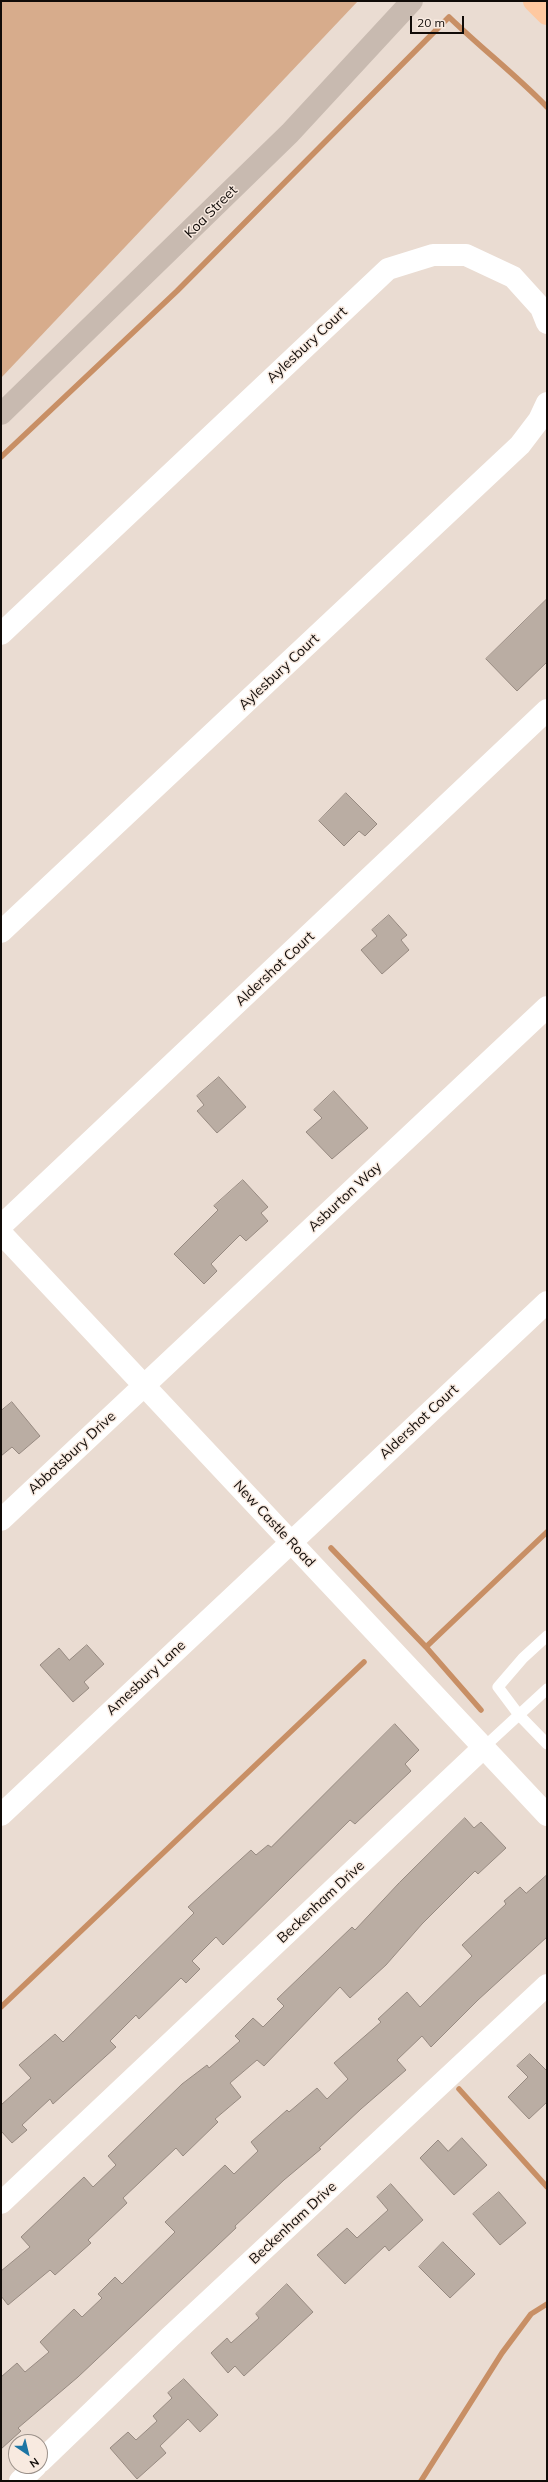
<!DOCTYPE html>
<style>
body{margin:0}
#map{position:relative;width:548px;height:2482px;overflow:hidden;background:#eadcd2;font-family:Mulish,sans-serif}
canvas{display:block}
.frame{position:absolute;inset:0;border:2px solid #100b08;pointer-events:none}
.north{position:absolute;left:8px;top:2434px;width:40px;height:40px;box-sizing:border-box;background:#f8eae0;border:1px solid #9b918a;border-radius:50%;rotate:145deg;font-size:11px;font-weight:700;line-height:16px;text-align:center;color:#100b08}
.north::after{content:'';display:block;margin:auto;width:14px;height:18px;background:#1c75a4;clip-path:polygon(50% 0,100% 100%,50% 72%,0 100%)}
.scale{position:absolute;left:410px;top:16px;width:54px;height:18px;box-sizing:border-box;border:2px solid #100b08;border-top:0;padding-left:5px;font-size:12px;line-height:14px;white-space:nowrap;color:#100b08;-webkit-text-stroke:3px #f8eae0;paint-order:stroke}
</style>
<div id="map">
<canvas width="548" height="2482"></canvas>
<div class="frame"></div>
<div class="north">N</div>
<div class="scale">20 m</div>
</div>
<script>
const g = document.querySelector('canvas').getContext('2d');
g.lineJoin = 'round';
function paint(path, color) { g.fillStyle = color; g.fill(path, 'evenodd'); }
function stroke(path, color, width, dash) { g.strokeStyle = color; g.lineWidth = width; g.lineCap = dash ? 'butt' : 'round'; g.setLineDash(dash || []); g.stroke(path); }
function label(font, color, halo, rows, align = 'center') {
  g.font = font + ' Mulish,sans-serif'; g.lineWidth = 3; g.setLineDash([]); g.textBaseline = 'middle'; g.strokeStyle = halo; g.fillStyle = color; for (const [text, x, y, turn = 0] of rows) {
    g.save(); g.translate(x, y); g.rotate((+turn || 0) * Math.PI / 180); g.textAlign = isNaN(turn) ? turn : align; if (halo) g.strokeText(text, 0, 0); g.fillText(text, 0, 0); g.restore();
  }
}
paint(new Path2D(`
 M1 1H358L1 378Z`), '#d7ac8c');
stroke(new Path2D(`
 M1 457 177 291 449 17C481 48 516 75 547 107
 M331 1548 426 1647 481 1710
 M426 1647 547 1532
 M1 2007 364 1662
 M459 2089 547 2187
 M421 2481 502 2353 531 2314 547 2304`), '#c88f65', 5.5);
const building = new Path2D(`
 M547 599V662L517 691 486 659Z
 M346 793 377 824 365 836 359 831 344 846 319 821Z
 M389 915 407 935 401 940 409 950 382 974 361 950 377 936 372 930Z
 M219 1077 246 1107 217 1133 197 1111 204 1105 197 1096Z
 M334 1091 368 1128 332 1159 306 1132 322 1118 314 1110Z
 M243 1180 268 1207 261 1213 268 1221 246 1241 240 1235 211 1264 217 1271 204 1284 174 1254 218 1210 214 1206Z
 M12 1402 40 1436 19 1454 12 1447 1 1456V1411Z
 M87 1645 104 1664 84 1682 89 1688 73 1702 40 1665 59 1648 69 1660Z
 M395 1724 419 1750 405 1764 411 1771 355 1824 350 1820 223 1945 216 1937 192 1961 200 1969 186 1983 181 1978 139 2019 136 2015 110 2041 116 2047 53 2104 50 2099 22 2125 27 2130 12 2143 1 2131V2105L31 2078 19 2065 55 2034 63 2042 194 1913 188 1907 251 1850 256 1855 268 1845 271 1847Z
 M465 1818 474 1828 481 1822 506 1848 478 1874 475 1871 422 1924 386 1965 350 1998 340 1987 264 2066 257 2060 230 2083 241 2097 215 2119 218 2122 183 2156 176 2148 123 2198 127 2203 88 2240 91 2243 55 2275 50 2270 8 2305 1 2296V2271L30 2247 21 2237 84 2177 93 2187 116 2165 108 2156 147 2118 182 2084 207 2065 209 2068 240 2041 235 2036 253 2018 263 2027 284 2006 277 1999 352 1927 355 1930 399 1883Z
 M547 1875V1937L478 2000 431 2047 422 2036 397 2060 406 2070 361 2109 319 2148 321 2149 284 2180 235 2226 236 2228 78 2377 18 2428 21 2431 1 2449V2377L17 2363 25 2372 49 2352 40 2342 74 2309 82 2317 102 2298 98 2294 115 2277 122 2284 175 2232 165 2222 225 2165 234 2174 258 2151 251 2142 287 2110 289 2112 317 2088 327 2099 348 2079 334 2063 381 2022 378 2019 407 1992 420 2007 472 1956 462 1945 506 1904 504 1901 520 1887 526 1893Z
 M530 2054 547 2071V2102L529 2119 508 2097 528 2077 517 2066Z
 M462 2138 487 2165 454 2195 420 2158 438 2140 448 2151Z
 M391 2184 423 2220 389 2251 385 2246 345 2284 317 2255 347 2228 357 2238 388 2210 377 2197Z
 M499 2192 526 2223 500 2245 473 2214Z
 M443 2242 475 2274 450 2298 419 2267Z
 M287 2284 313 2312 244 2376 235 2366 228 2373 211 2353 227 2338 231 2343 259 2318 256 2314Z
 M184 2379 218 2415 200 2432 188 2419 160 2446 166 2453 137 2479 110 2448 128 2432 136 2440 157 2421 153 2416 172 2398 168 2393Z`);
paint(building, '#baada3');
stroke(building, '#978a81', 1);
stroke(new Path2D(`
 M547 1636 523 1658 498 1687 519 1715 547 1744
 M483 1748 547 1689`), '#fff', 11);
stroke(new Path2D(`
 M1 634 388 269 433 255H466L513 277 541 308 547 323
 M1 932 520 445 539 420 547 403
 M1 1226 547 710
 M1 1233 547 1815
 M1 1520 547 1007
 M1 1815 547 1302
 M1 2203 483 1748
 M40 2462 170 2337 547 1985
 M20 2481 36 2466`), '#fff', 22);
stroke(new Path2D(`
 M1 414 290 133 412 1`), '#c8bab0', 22);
stroke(new Path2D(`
 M534 1 547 14`), '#fec8a0', 22);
label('14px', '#100b08', '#f8eae0', [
 ["Koa Street",211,212,-45],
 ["Aylesbury Court",307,345,-43],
 ["Aylesbury Court",279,672,-43],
 ["Aldershot Court",275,969,-43],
 ["Asburton Way",345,1197,-43],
 ["Aldershot Court",419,1422,-43],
 ["Abbotsbury Drive",72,1453,-43],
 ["New Castle Road",274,1524,47],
 ["Amesbury Lane",146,1678,-43],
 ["Beckenham Drive",321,1902,-43],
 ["Beckenham Drive",293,2223,-43]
]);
</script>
